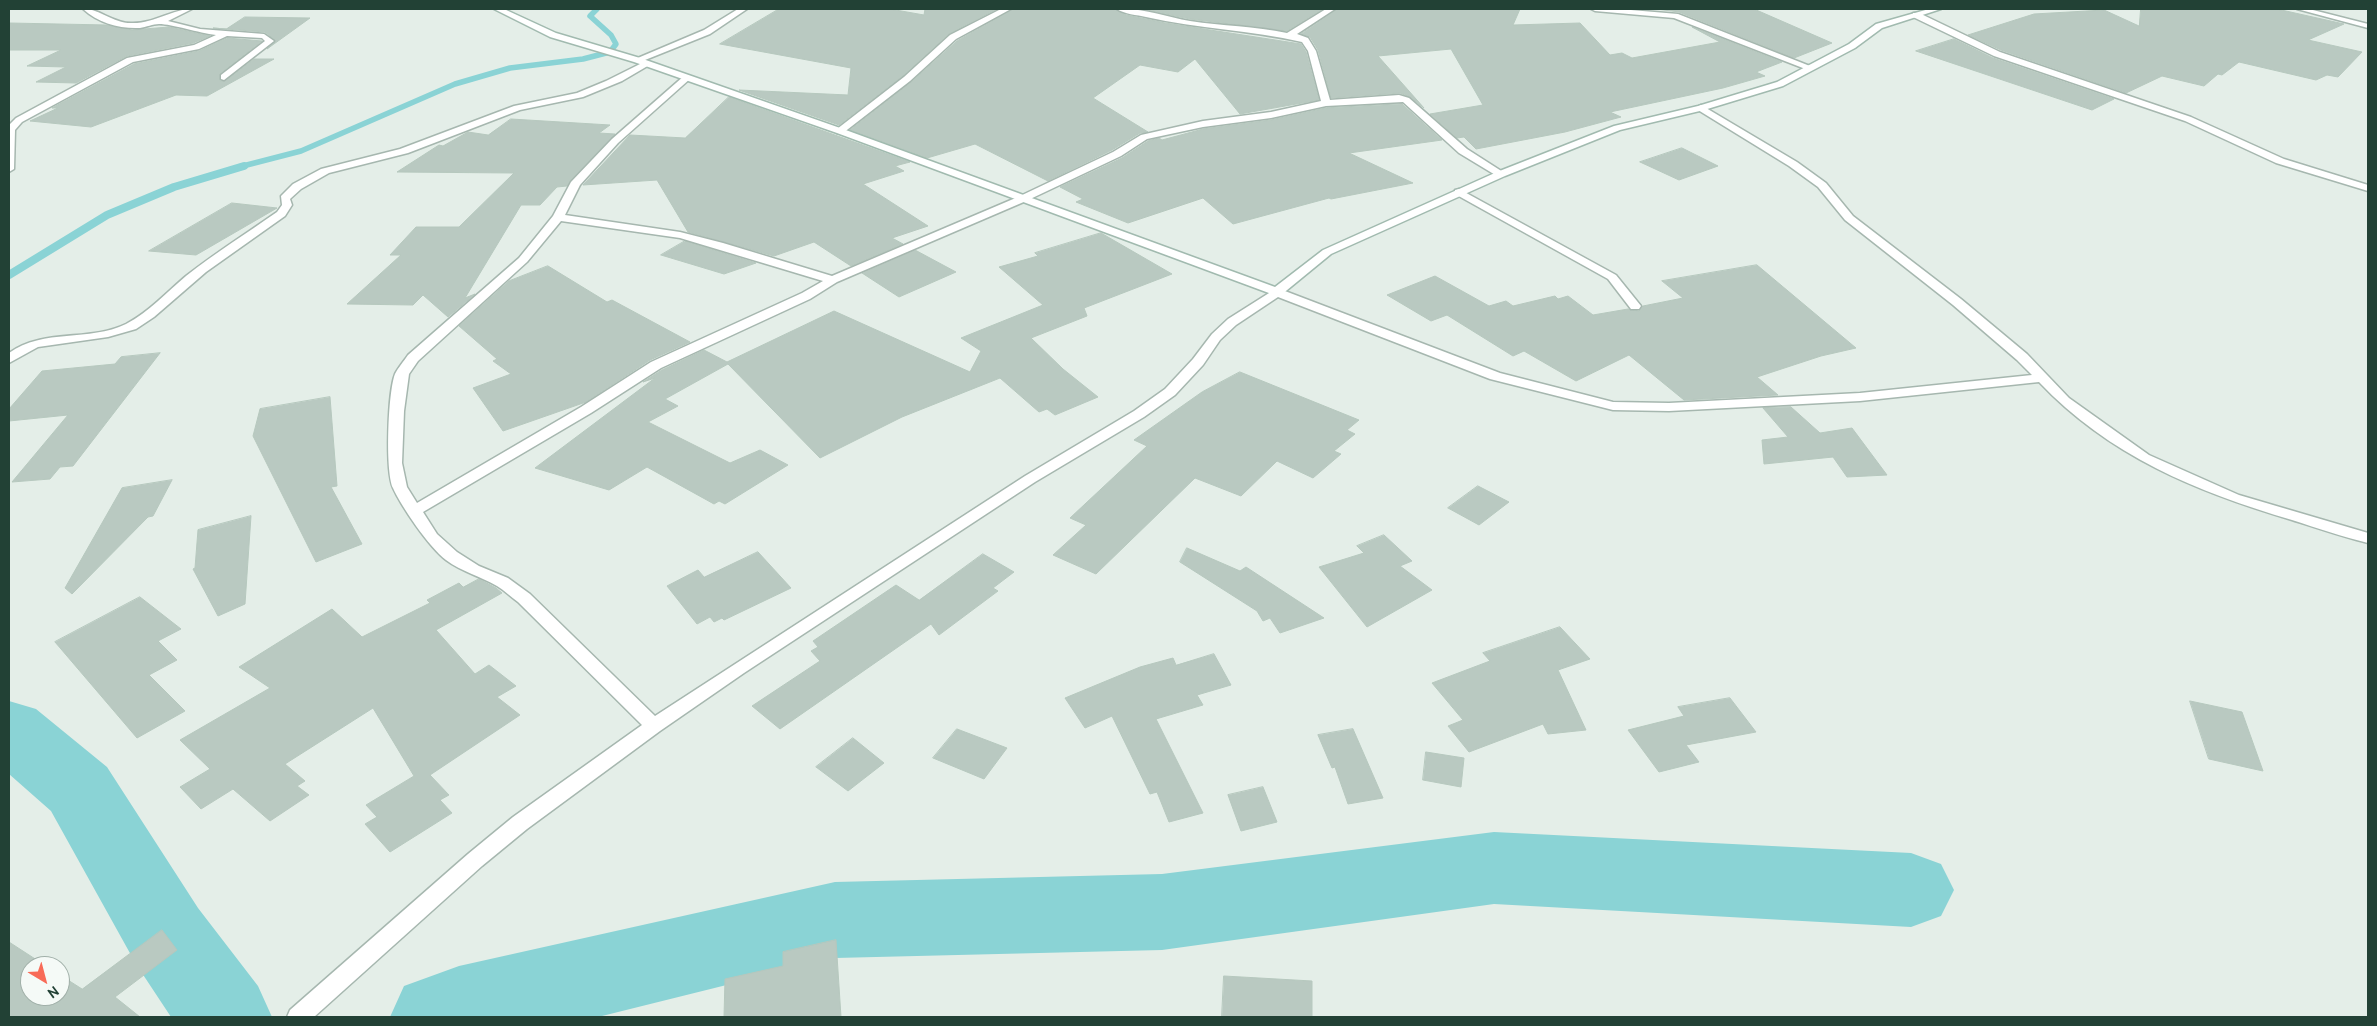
<!DOCTYPE html>
<style>
body{margin:0}
#map{position:relative;width:2377px;height:1026px;overflow:hidden;background:#e4eee8;font-family:Cabin,sans-serif}
canvas{display:block}
.frame{position:absolute;inset:0;border:10px solid #224135;pointer-events:none}
.north{position:absolute;left:20px;top:956px;width:50px;height:50px;box-sizing:border-box;background:#f5faf7;border:1px solid #a1b0a9;border-radius:50%;rotate:143deg;font-size:14px;font-weight:700;line-height:20px;text-align:center;color:#224135}
.north::after{content:'';display:block;margin:auto;width:18px;height:22px;background:#f86b58;clip-path:polygon(50% 0,100% 100%,50% 72%,0 100%)}
</style>
<div id="map">
<canvas width="2377" height="1026"></canvas>
<div class="frame"></div>
<div class="north">N</div>
</div>
<script>
const g = document.querySelector('canvas').getContext('2d');
g.lineJoin = 'round';
function stroke(path, color, width, dash) { g.strokeStyle = color; g.lineWidth = width; g.lineCap = dash ? 'butt' : 'round'; g.setLineDash(dash || []); g.stroke(path); }
function paint(path, color) { g.fillStyle = color; g.fill(path, 'evenodd'); }
stroke(new Path2D(`
 M239 167 301 151 455 84 510 68 583 59 610 52 616 44 611 35 590 16 597 9`), '#8ad3d5', 5.5);
stroke(new Path2D(`
 M9 275 107 215 174 187 244 166`), '#8ad3d5', 8);
paint(new Path2D(`
 M9 701 36 709 107 767 198 908 258 986 272 1017H171L136 964 51 811 9 774Z
 M1494 832 1911 853 1941 864 1954 890 1941 916 1911 927 1494 904 1162 950 835 958 598 1017H390L404 986 459 966 835 882 1162 874Z`), '#8ad3d5');
const building = new Path2D(`
 M779 9H890L924 15 925 9H997L949 34 903 76 839 125 739 90 848 95 851 68 720 44Z
 M1013 9H1115L1126 15 1165 23 1301 44 1306 52 1319 100 1240 114 1195 59 1178 72 1140 65 1093 98 1148 132 1140 133 1112 150 1048 181 975 144 927 158 850 130 911 82 957 41Z
 M1143 9H1323L1287 31 1190 19Z
 M1337 9H1520L1513 25 1580 23 1610 55 1622 53 1632 58 1720 42 1692 27 1782 62 1756 72 1765 76 1723 88 1610 112 1621 117 1565 132 1476 149 1464 137 1457 138 1430 114 1483 105 1451 49 1378 56 1424 108 1410 97 1400 93 1331 98 1318 50 1310 37 1301 34Z
 M1656 9H1754L1832 43 1794 58 1679 12Z
 M2141 9H2277L2344 24 2308 40 2362 52 2338 77 2327 75 2316 80 2239 62 2222 75 2218 74 2204 86 2162 76 2126 93 2001 50 1968 35 2034 14 2104 10 2139 26Z
 M245 17 310 18 267 49 276 41 265 32 213 28 226 29Z
 M9 23 107 25 132 30 169 27 210 36 193 43 127 56 76 83 36 82 66 67 27 66 61 50H9Z
 M227 38 262 41 220 74V81H225L254 59H274L207 96 176 95 91 127 30 121 58 108H52L134 64 199 51Z
 M1954 39 1993 58 2114 99 2092 110 1916 51Z
 M729 97 910 162 895 166 904 171 863 184 928 226 892 238 903 244 851 266 814 242 774 256 688 232 657 180 583 185 630 135 685 138Z
 M1402 104 1442 140 1349 153 1413 183 1331 199 1329 198 1233 224 1203 198 1128 223 1076 202 1083 199 1060 187 1122 158 1148 141 1159 138 1162 140 1203 129 1271 120 1326 108Z
 M511 119 610 125 599 133 615 134 567 186 557 187 540 205H521L465 298 475 294 448 317 423 295 413 305 347 304 401 255H390L416 227H459L514 173 397 172 439 145 443 146 468 132 488 135Z
 M1682 148 1718 166 1679 180 1640 162Z
 M232 203 277 208 196 255 149 251Z
 M1101 233 1172 274 1084 308 1087 316 1031 338 1063 369 1098 397 1055 415 1047 409 1039 412 1000 378 902 417 820 458 728 364 665 399 678 406 648 422 730 463 760 450 788 465 725 504 719 501 714 504 647 467 609 490 535 468 655 378 643 382 662 370 704 350 727 362 834 311 970 372 981 351 961 338 1043 305 999 267 1038 256 1035 253Z
 M685 241 756 263 724 274 661 255Z
 M915 250 956 272 899 297 862 273Z
 M1757 265 1856 348 1821 356 1757 377 1778 395 1684 400 1629 355 1576 381 1524 351 1513 356 1447 315 1431 321 1387 295 1435 276 1489 306 1506 301 1513 306 1555 296 1558 299 1568 296 1593 315 1628 309 1639 311 1643 306 1683 298 1662 281Z
 M548 266 607 302 612 300 690 342 650 360 586 402 503 431 473 388 511 374 493 361 497 359 459 326 509 281Z
 M160 353 73 466 60 467 50 479 12 482 68 415 9 421V409L42 371 115 364 121 357Z
 M1240 372 1359 420 1347 430 1355 434 1334 451 1341 454 1313 478 1277 461 1241 496 1195 478 1096 574 1053 555 1086 525 1070 518 1147 446 1134 440 1202 392Z
 M330 397 337 486 331 487 362 544 316 562 253 436 260 409Z
 M1791 407 1820 433 1852 428 1887 475 1847 477 1833 457 1764 464 1762 440 1788 437 1763 408Z
 M172 480 153 516 148 517 72 594 65 588 122 488Z
 M1478 486 1509 502 1479 525 1448 508Z
 M251 516 245 604 218 616 193 569 195 568 198 530Z
 M1384 535 1412 561 1400 566 1432 590 1367 627 1319 567 1364 553 1357 546Z
 M1187 548 1240 571 1246 567 1324 618 1280 633 1270 618 1263 621 1257 611 1180 562Z
 M758 552 791 588 724 620 722 618 714 622 710 617 697 624 667 586 698 570 704 577Z
 M983 554 1014 572 993 588 998 591 939 635 931 624 780 729 752 706 820 661 811 651 818 647 813 641 896 585 919 600Z
 M479 579 496 588 502 593 436 630 475 674 489 665 516 686 497 697 520 715 430 775 449 795 440 800 452 813 390 852 365 824 377 817 366 805 414 776 373 708 285 764 305 781 297 786 309 795 270 821 233 789 201 809 180 787 210 769 180 740 270 688 239 667 332 609 362 637 430 603 427 600 459 583 463 587Z
 M140 597 181 629 158 641 177 660 149 675 185 711 137 738 55 642Z
 M1560 627 1590 659 1558 670 1586 730 1548 734 1543 724 1469 752 1448 726 1463 720 1432 683 1490 661 1483 653Z
 M1214 654 1231 685 1197 695 1203 705 1156 719 1203 813 1169 822 1157 792 1150 794 1112 716 1085 728 1065 698 1140 667 1173 658 1176 665Z
 M1730 698 1756 732 1686 745 1699 762 1659 772 1628 730 1684 716 1678 707Z
 M2190 701 2242 712 2263 771 2209 759Z
 M957 729 1007 748 984 779 933 758Z
 M1353 729 1383 798 1348 804 1335 767 1332 768 1318 735Z
 M853 738 884 763 848 791 816 767Z
 M1426 752 1464 758 1461 787 1423 780Z
 M1263 787 1277 822 1241 831 1228 795Z
 M162 930 177 950 115 997 140 1017H9V942L46 966H30V996H60V975L82 989Z
 M836 940 841 1017H724L725 979 783 966V952Z
 M1224 976 1312 981V1017H1222Z`);
paint(building, '#b9c9c1');
stroke(building, '#b6c8be', 1);
const street = new Path2D(`
 M83 9C99 8 112 23 131 23 154 24 172 9 192 9L168 21 200 29 264 34 274 41 224 80 221 79V75L265 41 262 38 227 36 199 49 133 62 22 122 15 130 14 169 9 172V125L16 118 127 58 194 45 216 35C199 33 172 24 159 24 153 24 146 27 140 28 120 29 98 23 83 9Z
 M738 9H747L710 34 640 62 633 60 704 30Z
 M1001 9H1011L956 39 910 81 843 133H837V129L904 77 950 35Z
 M1117 9C1141 7 1166 17 1190 21 1222 26 1255 26 1287 33L1326 9H1335L1297 34 1308 38 1316 51 1330 100 1399 95 1409 98 1467 149 1506 174 1501 177 1497 176 1459 153 1403 102 1326 106 1271 118 1203 127 1147 139 1121 156 1026 201 837 282 810 299 661 368 591 413 423 512 437 534 457 552 479 566 508 578 530 594 655 716 1025 476 1134 411 1165 389 1193 359 1212 334 1228 319 1277 288 1500 373 1613 402 1669 403 1860 393 2032 375 2017 360 1953 305 1845 220 1818 187 1789 166 1698 110 1696 108 1701 105 1797 162 1826 183 1853 216 1961 299 2027 354 2069 398 2149 455 2239 495 2368 533V543C2343 537 2317 528 2292 520 2197 492 2109 456 2039 382L1860 401 1669 411 1613 410 1490 379 1278 297 1236 325 1220 340 1203 365 1175 395 1144 417 1035 482 744 673 660 731 527 829 482 866 314 1017H287L290 1010 468 854 513 817 642 725 518 602C511 597 504 590 497 586 480 576 462 572 446 560 429 547 401 506 393 488 385 470 388 392 395 374 398 368 404 361 408 355L519 258 553 216 571 182 612 139 684 76 691 78 618 143 580 185 565 215 680 232 723 243 832 276 1018 197 1113 152 1141 135 1203 121 1271 112 1321 101 1308 51 1302 42C1251 30 1198 29 1146 17 1137 15 1124 14 1117 9ZM561 221 680 238 823 281 802 293 651 362 581 407 417 503 407 487 402 463 404 411 409 374 418 361 527 262Z
 M1591 9H1619L1678 14 1815 68 1808 70 1674 18 1595 11Z
 M2297 9H2309L2368 24V28Z
 M1913 13H1919L2000 52 2191 117 2284 159 2368 185V191L2276 163 2185 121 1994 56 1913 17Z
 M644 62 651 64 622 81 583 97 520 110 408 153 329 173 301 189 290 199 292 205 285 216 206 272 154 317 136 329 108 337 38 347 9 363V353C44 328 89 342 126 324 149 312 167 292 186 276 215 253 247 233 277 212L282 205 281 196 293 184 321 169 400 149 514 106 577 93 606 81Z
 M1459 189 1616 275 1641 306 1639 309H1631L1608 279 1455 194V190Z`);
const secondary = new Path2D(`
 M494 9H504L556 33 640 58 843 129 1275 287 1323 250 1497 172 1614 126 1698 106 1777 82 1849 44 1876 24 1929 9H1941L1882 28 1855 48 1783 86 1704 110 1620 130 1505 176 1331 254 1281 295 1277 296 837 133 634 62 550 37Z`);
stroke(street, '#a6b7af', 3);
stroke(secondary, '#a1baaf', 3);
paint(street, '#fff');
paint(secondary, '#fff');
</script>
